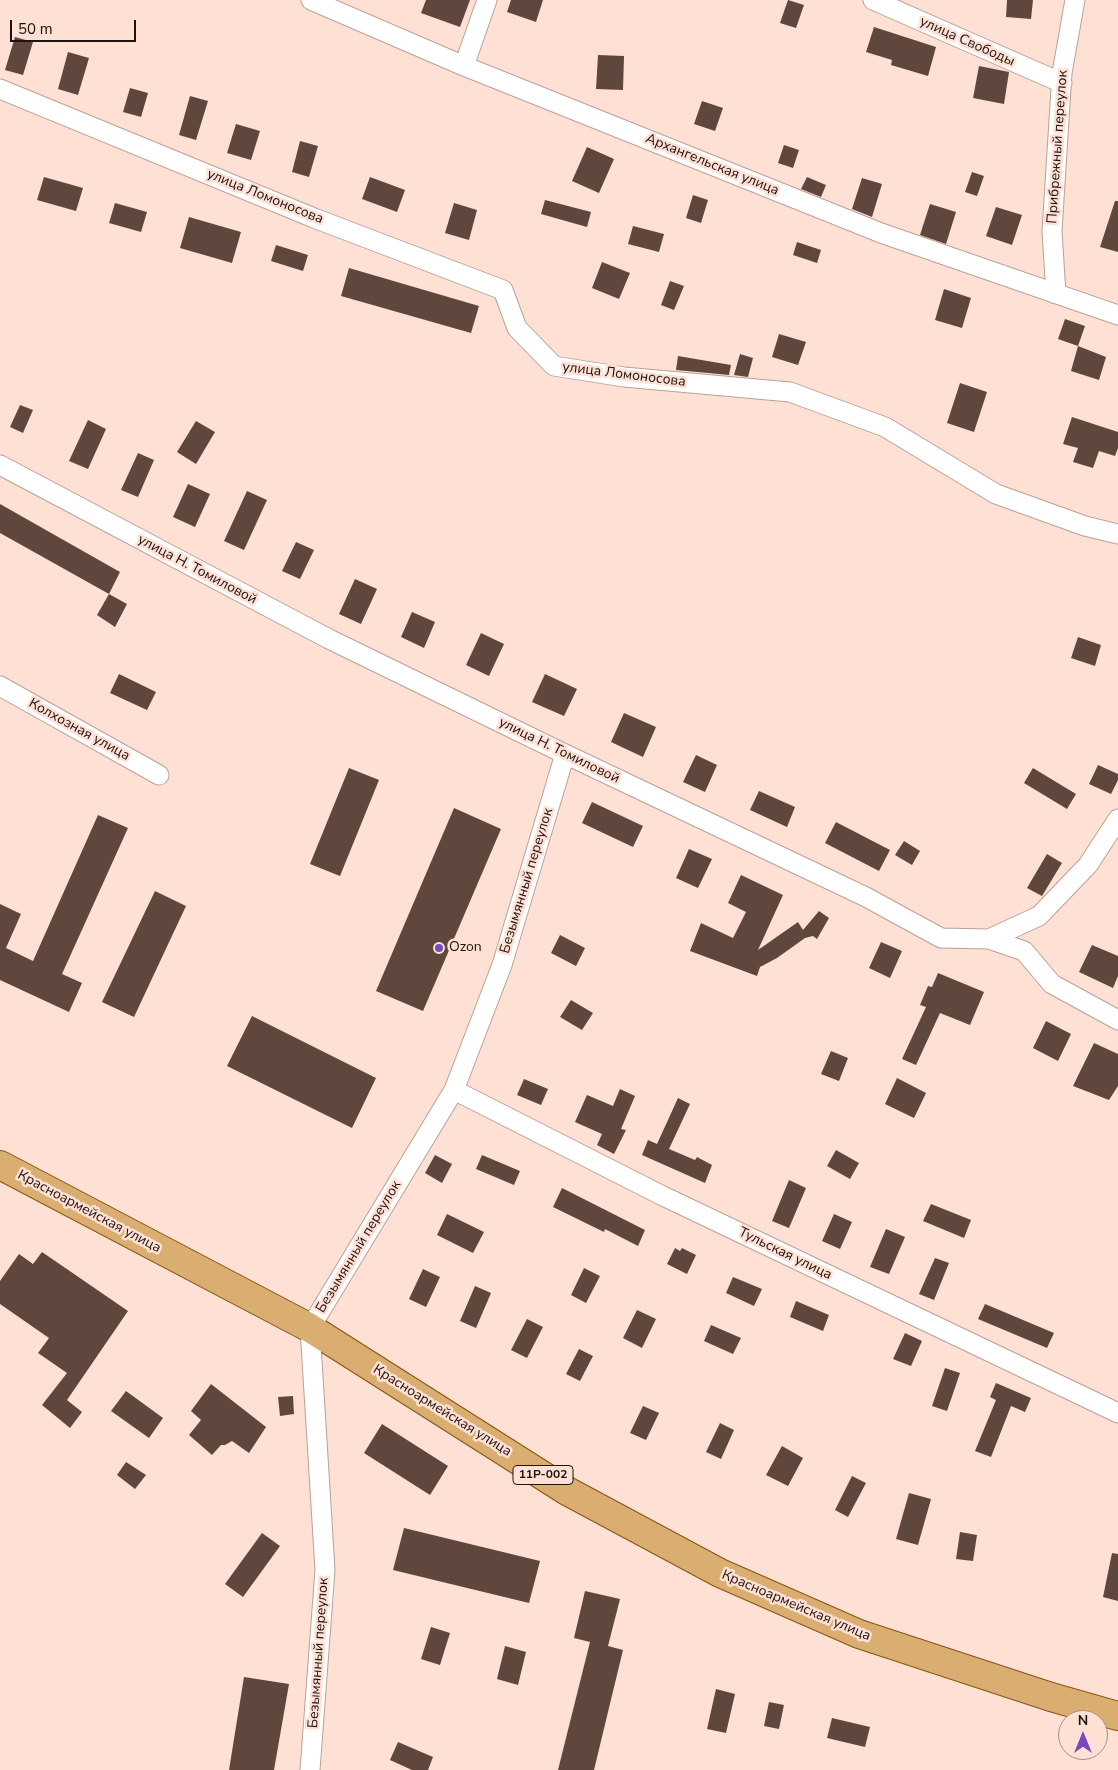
<!DOCTYPE html>
<meta charset="utf-8">
<style>
body{margin:0}
#map{position:relative;width:1118px;height:1770px;overflow:hidden;background:#fee0d4;font-family:"Nunito Sans",sans-serif}
canvas{display:block}
.north{position:absolute;left:1058px;top:1710px;width:50px;height:50px;box-sizing:border-box;background:#fee0d4;border:1px solid #a48e85;border-radius:50%;rotate:0deg;font-size:14px;font-weight:700;line-height:20px;text-align:center;color:#1c120e}
.north::after{content:'';display:block;margin:auto;width:18px;height:22px;background:#7749c1;clip-path:polygon(50% 0,100% 100%,50% 72%,0 100%)}
.scale{position:absolute;left:10px;top:20px;width:126px;height:22px;box-sizing:border-box;border:2px solid #1c120e;border-top:0;padding-left:6px;font-size:15px;line-height:18px;white-space:nowrap;color:#1c120e;-webkit-text-stroke:4px #fee0d4;paint-order:stroke}
</style>
<div id="map">
<canvas width="1118" height="1770"></canvas>
<div class="north">N</div>
<div class="scale">50 m</div>
</div>
<script>
const g = document.querySelector('canvas').getContext('2d');
g.lineJoin = 'round';
function paint(path, color) { g.fillStyle = color; g.fill(path, 'evenodd'); }
function stroke(path, color, width, dash) { g.strokeStyle = color; g.lineWidth = width; g.lineCap = dash ? 'butt' : 'round'; g.setLineDash(dash || []); g.stroke(path); }
function label(font, color, halo, rows, align = 'center') {
  g.font = font + ' "Nunito Sans",sans-serif'; g.lineWidth = 5; g.setLineDash([]); g.textBaseline = 'middle'; g.strokeStyle = halo; g.fillStyle = color; for (const [text, x, y, turn = 0] of rows) {
    g.save(); g.translate(x, y); g.rotate((+turn || 0) * Math.PI / 180); g.textAlign = isNaN(turn) ? turn : align; if (halo) g.strokeText(text, 0, 0); g.fillText(text, 0, 0); g.restore();
  }
}
paint(new Path2D(`
 M426 0H470L460 27 421 13Z
 M511 0H543L536 22 507 12Z
 M788 0 804 5 796 28 780 23Z
 M1007 0H1033L1031 19 1006 17Z
 M874 27 936 47 928 76 891 65 892 60 866 52Z
 M15 37 33 42 23 75 5 70Z
 M68 52 89 58 78 95 58 89Z
 M598 55 624 56 623 90 596 89Z
 M979 66 1009 72 1004 104 973 98Z
 M130 88 148 93 141 117 123 112Z
 M190 96 208 101 196 140 179 135Z
 M702 101 723 108 715 131 694 124Z
 M236 124 260 131 251 160 227 153Z
 M300 141 318 146 309 177 292 172Z
 M784 145 799 150 793 168 778 163Z
 M587 147 614 159 599 193 572 181Z
 M972 172 984 176 977 196 965 192Z
 M44 177 83 188 76 211 37 200Z
 M370 177 405 190 397 212 362 199Z
 M807 177 826 185 821 197 801 189Z
 M862 178 882 184 872 217 852 209Z
 M693 195 708 200 701 223 686 218Z
 M545 200 591 212 587 227 541 214Z
 M1115 201H1118V252L1100 247Z
 M115 203 147 212 141 232 109 223Z
 M454 203 477 210 469 240 445 233Z
 M930 204 956 212 946 244 920 235Z
 M996 207 1022 215 1012 245 986 236Z
 M189 217 241 232 232 263 180 248Z
 M633 226 664 234 659 252 628 244Z
 M797 242 821 250 817 263 793 255Z
 M276 245 308 255 303 271 271 261Z
 M602 262 630 273 619 299 592 288Z
 M349 268 479 306 471 333 341 296Z
 M670 281 684 286 674 310 661 305Z
 M944 289 971 298 962 328 935 320Z
 M1065 319 1085 326 1078 346 1058 339Z
 M779 334 806 342 798 365 772 357Z
 M1078 346 1106 357 1099 380 1071 371Z
 M740 354 753 358 748 377 734 375Z
 M678 356 731 365 729 375 676 370Z
 M960 383 987 392 974 432 947 423Z
 M20 405 33 410 23 433 10 427Z
 M1072 417 1118 432V448L1115 456 1099 451 1093 468 1073 462 1078 448 1063 444Z
 M88 420 106 429 88 469 69 461Z
 M196 421 215 432 196 464 177 452Z
 M138 453 154 460 138 497 121 490Z
 M188 484 210 494 195 527 173 517Z
 M247 491 267 500 244 550 224 541Z
 M0 504 120 572 109 594 0 533Z
 M296 542 314 550 300 579 282 571Z
 M355 579 377 589 361 624 339 614Z
 M109 594 127 604 115 627 97 615Z
 M412 612 435 622 424 648 401 637Z
 M481 633 504 644 489 676 466 665Z
 M1078 637 1101 645 1095 666 1071 658Z
 M119 674 156 692 147 710 110 693Z
 M545 674 577 689 564 716 532 702Z
 M624 713 656 727 643 757 611 742Z
 M696 755 717 765 705 792 683 782Z
 M1098 765 1118 774V780L1111 794 1089 784Z
 M349 768 379 780 340 876 310 864Z
 M1033 768 1076 794 1067 809 1024 783Z
 M759 791 795 807 787 827 750 810Z
 M592 802 643 826 633 847 582 823Z
 M454 808 501 829 423 1011 376 991Z
 M98 815 128 828 62 974 82 983 69 1012 0 980V904L21 914 6 948 33 961Z
 M836 822 890 850 879 871 825 843Z
 M904 841 920 851 912 865 895 855Z
 M689 849 712 859 698 888 676 878Z
 M1047 854 1062 863 1042 896 1027 888Z
 M741 875 783 895 758 950 798 922 803 930 819 911 829 918 817 939 813 936 805 938 777 958 760 967 757 976 690 951 701 923 733 938 746 912 728 903Z
 M155 891 186 906 134 1017 102 1002Z
 M560 935 585 948 576 966 551 953Z
 M881 942 902 951 890 978 869 968Z
 M1092 945 1118 956V976L1113 988 1079 972Z
 M938 973 984 992 970 1025 940 1013 916 1065 902 1059 926 1007 920 1005 928 986 932 987Z
 M571 1000 593 1013 582 1030 560 1017Z
 M252 1016 376 1078 352 1128 227 1066Z
 M1046 1021 1071 1034 1058 1061 1033 1048Z
 M1094 1043 1118 1054V1086L1109 1100 1073 1086Z
 M831 1051 848 1058 839 1081 821 1074Z
 M897 1078 926 1093 914 1118 885 1104Z
 M524 1079 548 1089 541 1105 517 1095Z
 M620 1089 635 1096 621 1129 626 1130 614 1154 597 1145 602 1134 575 1122 587 1095 613 1106Z
 M678 1098 690 1104 669 1149 695 1160 697 1157 712 1165 705 1183 642 1155 648 1140 657 1144Z
 M836 1150 859 1163 850 1179 827 1166Z
 M435 1155 452 1164 442 1183 425 1173Z
 M482 1155 520 1171 514 1185 476 1169Z
 M789 1180 806 1188 789 1228 772 1221Z
 M562 1188 645 1230 638 1246 605 1229 604 1232 553 1207Z
 M931 1204 971 1220 964 1238 923 1221Z
 M447 1214 484 1232 473 1253 437 1235Z
 M834 1214 852 1222 840 1249 822 1241Z
 M886 1229 905 1237 889 1274 870 1267Z
 M675 1248 680 1251 682 1248 696 1255 687 1274 667 1264Z
 M42 1252 128 1311 67 1400 82 1412 70 1428 42 1405 67 1373 38 1353 49 1338 0 1304V1281L19 1254 33 1264Z
 M935 1258 949 1263 934 1300 919 1294Z
 M584 1268 600 1276 586 1303 571 1295Z
 M423 1269 440 1277 426 1307 409 1299Z
 M733 1277 762 1289 754 1306 726 1293Z
 M475 1286 491 1293 476 1328 460 1321Z
 M796 1301 829 1315 823 1331 790 1317Z
 M985 1304 1054 1333 1047 1348 978 1319Z
 M637 1310 656 1319 642 1348 623 1338Z
 M527 1319 543 1327 527 1358 511 1350Z
 M711 1325 741 1338 733 1354 704 1341Z
 M905 1333 922 1341 911 1366 893 1359Z
 M579 1349 593 1356 580 1381 566 1374Z
 M945 1368 960 1373 947 1411 932 1406Z
 M996 1383 1031 1398 1025 1412 1011 1406 991 1457 975 1451 996 1400 990 1397Z
 M211 1384 266 1427 249 1453 232 1441 225 1445H221L212 1455 189 1435 201 1420 191 1411Z
 M126 1391 163 1418 149 1438 111 1411Z
 M293 1396 294 1414 280 1416 278 1397Z
 M643 1406 659 1413 646 1440 630 1433Z
 M720 1423 734 1430 721 1459 706 1452Z
 M382 1424 448 1466 430 1495 364 1453Z
 M782 1446 803 1458 788 1486 766 1475Z
 M126 1462 146 1475 135 1489 117 1475Z
 M852 1476 866 1483 848 1517 835 1510Z
 M909 1493 931 1499 918 1545 896 1539Z
 M404 1528 540 1561 529 1603 393 1570Z
 M960 1532 977 1535 973 1561 956 1559Z
 M262 1533 280 1546 243 1597 225 1584Z
 M1112 1553 1118 1554V1601L1103 1597Z
 M585 1591 620 1599 608 1646 623 1650 594 1770H558L590 1642 574 1638Z
 M431 1627 450 1633 440 1665 421 1659Z
 M505 1646 526 1652 518 1685 497 1679Z
 M244 1677 289 1684 274 1770H229Z
 M716 1689 735 1694 726 1733 707 1729Z
 M769 1702 784 1705 779 1729 764 1726Z
 M832 1718 870 1727 865 1747 827 1738Z
 M398 1742 433 1757 428 1770H412L390 1760Z`), '#60473d');
const minor = new Path2D(`
 M311 0 464 66 881 233 1118 315
 M873 0 1062 83
 M464 66 487 0
 M0 89 314 218 503 290 517 328 554 366 624 377 790 392 885 427 996 494 1085 526 1118 534
 M1056 294 1052 231 1062 73 1075 0
 M0 465 329 639 565 754 866 897 941 938 989 939 1024 951 1052 984 1118 1020
 M0 686 159 775
 M989 939 1039 916 1088 865 1118 819
 M454 1090 661 1195 1118 1413
 M310 1770 325 1570 310 1328 454 1090 502 965 565 754`);
const primary = new Path2D(`
 M0 1165 310 1328 567 1491 720 1573 859 1634 1051 1697 1118 1716`);
stroke(minor, '#bda095', 21);
stroke(primary, '#875410', 30);
stroke(minor, '#fff', 19);
stroke(primary, '#daae70', 28);
for (const [x, y, r, color] of [
 [439,948,5,"#7749c1"]
]) { const dot = new Path2D(); dot.arc(x, y, r, 0, 2 * Math.PI); g.fillStyle = color; g.fill(dot); stroke(dot, '#fee0d4', 2); }
for (const [x, y, w] of [
 [543,1475,60]
]) { const box = new Path2D(); box.roundRect(x - w / 2, y - 9.5, w, 19, 4); g.fillStyle = '#fee0d4'; g.fill(box); stroke(box, '#1c120e', 1); }
label('bold 12px', '#1c120e', null, [
 ["11Р-002",543,1475]
]);
label('14px', '#1c120e', '#fee0d4', [
 ["улица Свободы",967,42,24],
 ["Прибрежный переулок",1058,147,-86],
 ["Архангельская улица",712,165,22],
 ["улица Ломоносова",265,197,22],
 ["улица Ломоносова",624,375,7],
 ["улица Н. Томиловой",197,570,28],
 ["Колхозная улица",79,730,29],
 ["улица Н. Томиловой",559,751,26],
 ["Безымянный переулок",527,881,-73],
 ["Красноармейская улица",89,1212,28],
 ["Безымянный переулок",359,1247,-59],
 ["Тульская улица",785,1254,26],
 ["Красноармейская улица",442,1411,32],
 ["Красноармейская улица",796,1606,23],
 ["Безымянный переулок",319,1653,-86]
]);
label('14px', '#1c120e', '#fee0d4', [
 ["Ozon",449,948]
], 'left');
</script>
